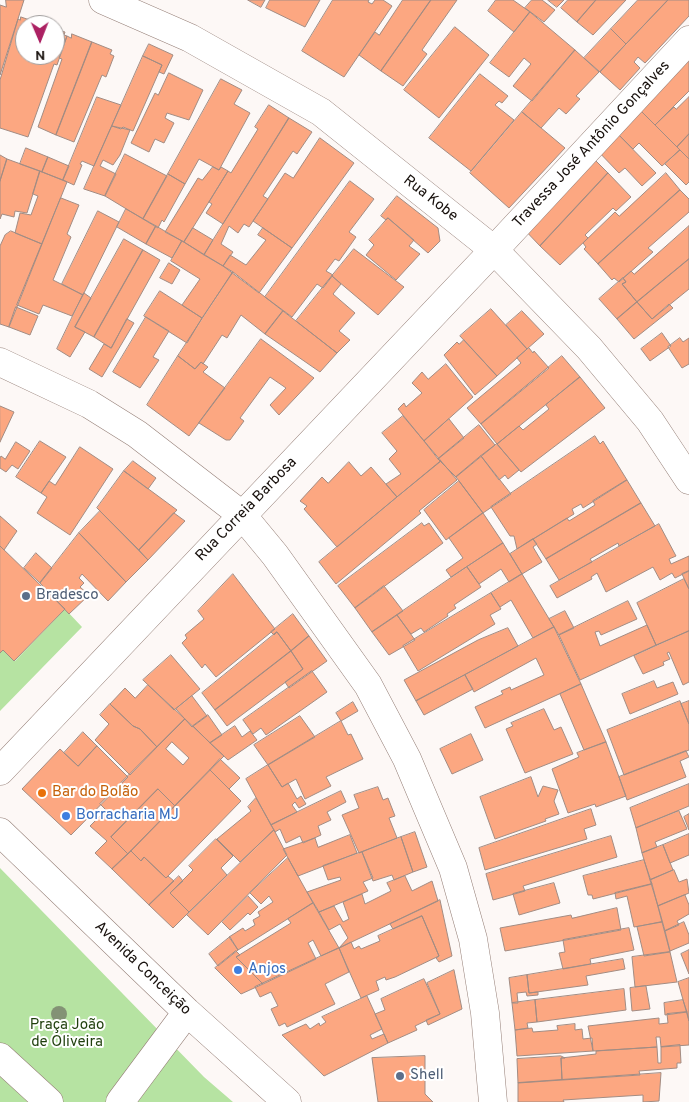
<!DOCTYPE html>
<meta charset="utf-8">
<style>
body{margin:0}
#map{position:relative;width:689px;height:1102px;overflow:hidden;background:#fdf8f6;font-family:Overpass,sans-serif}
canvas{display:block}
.north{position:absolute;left:15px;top:15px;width:50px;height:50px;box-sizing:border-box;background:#fff;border:1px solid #a29f9e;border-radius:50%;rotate:179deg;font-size:14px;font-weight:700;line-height:20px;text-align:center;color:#17100c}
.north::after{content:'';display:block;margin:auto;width:18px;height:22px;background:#ac2163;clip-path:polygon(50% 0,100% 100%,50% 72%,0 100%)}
</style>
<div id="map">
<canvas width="689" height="1102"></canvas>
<div class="north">N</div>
</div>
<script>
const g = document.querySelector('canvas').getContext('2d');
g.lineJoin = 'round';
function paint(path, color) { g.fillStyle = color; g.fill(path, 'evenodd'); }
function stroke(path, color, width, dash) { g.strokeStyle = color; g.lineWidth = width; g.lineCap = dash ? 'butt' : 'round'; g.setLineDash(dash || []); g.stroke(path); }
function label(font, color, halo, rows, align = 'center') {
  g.font = font + ' Overpass,sans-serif'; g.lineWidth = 4; g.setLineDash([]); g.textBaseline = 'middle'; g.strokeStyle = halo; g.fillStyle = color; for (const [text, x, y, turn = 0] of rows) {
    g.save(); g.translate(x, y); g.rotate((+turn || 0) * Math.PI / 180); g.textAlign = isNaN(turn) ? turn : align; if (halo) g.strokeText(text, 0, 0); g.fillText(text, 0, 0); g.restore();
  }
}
paint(new Path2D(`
 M65 609 82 627 0 711V653L3 650 15 661Z
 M0 868 204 1077 233 1102H0Z`), '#b6e3a2');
const building = new Path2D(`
 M6 0H24L0 75V5L6 7Z
 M248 0H265L261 7Z
 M270 0H320L305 27 266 8Z
 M333 0H369L368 2 372 4 375 0H383L392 6 344 77 302 51Z
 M403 0H431L381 71 359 55 375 32 379 35Z
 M431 0H457L422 50 427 54 403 86 381 71Z
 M496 0H513L530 12 514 32 488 11Z
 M532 0H542L555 10 544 22 525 8Z
 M548 0H564L557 7Z
 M568 0H596L577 22 561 8Z
 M596 0H626L593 35 577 22Z
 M638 0H668L626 44 611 29Z
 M668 0H689V16L645 63 638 57 634 62 640 68 620 90 600 72Z
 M530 12 575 50 532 101 513 86 531 64 524 58 509 77 490 63Z
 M21 17 44 25H25V55H55V29L65 32 64 35 67 36 57 65 54 64 28 137 0 128V80L18 19 20 20Z
 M455 27 489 55 439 118 404 90Z
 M611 29 626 44 600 72 584 58Z
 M72 34 92 42 56 135 38 127 62 59 59 58 67 36 71 38Z
 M92 42 112 50 110 54 114 56 106 77 102 75 74 142 56 135Z
 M149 44 173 55 164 74 159 72 162 65 143 56Z
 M689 45V91L655 125 634 104Z
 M575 50 599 72 576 96 580 99 566 114 559 108 541 128 522 112Z
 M143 56 162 65 133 131 123 127 121 129 112 126Z
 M169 73 203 90 189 120 167 113 165 118 174 123 164 143 155 139 149 152 131 143 155 93 158 95Z
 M480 74 508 96 502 103 499 101 495 105 514 120 471 171 429 138Z
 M221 79 242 90 234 104 250 113 219 170 199 159 185 184 168 174Z
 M97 97 121 105 94 166 82 161 80 164 82 165 74 185 63 180Z
 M689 97V134L677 147 655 125 674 107 676 109Z
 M634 104 680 150 662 166 639 143 633 149 612 128Z
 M269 105 289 118 223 224 206 213 212 204 209 202 228 171 231 173 258 129 255 127Z
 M522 112 565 148 509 208 470 173Z
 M289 118 312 132 297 154 293 151 263 196 268 199 249 227 244 224 238 233 229 226 221 244 233 252 223 266 204 255Z
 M112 126 130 130 120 155 113 165 103 160 100 166 116 174 105 196 84 189Z
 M612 128 656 173 642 186 625 168 619 173 594 147Z
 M689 134V159L677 147Z
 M320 138 354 163 292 248 253 221 285 173 293 178Z
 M26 148 48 157 42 172 20 164Z
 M680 150 689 159V182L686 185 665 164Z
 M588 153 608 173 540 246 521 226Z
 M125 154 167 176 143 219 105 196Z
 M0 155 7 159 0 181Z
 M48 157 69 166 63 180 42 172Z
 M7 159 40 171 27 213 15 211 14 217 2 214 0 219V181Z
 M213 167 219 170 221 167 228 171 184 242 165 232 198 178 202 180Z
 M40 171 67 182 42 244 15 233 20 213 31 215 38 196 33 194Z
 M608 173 631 197 616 211 613 208 585 235 588 238 560 265 540 246Z
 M666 173 680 190 598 264 584 249 586 247 583 243 615 212 619 216Z
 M168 174 185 184 164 222 162 220 158 228 143 219Z
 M350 181 374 199 349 232 356 237 339 261 335 259 326 271 333 275 323 288 317 284 292 317 265 297Z
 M680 190 689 199V212L648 248 653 252 619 282 614 278 612 280 598 264Z
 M397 196 438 228 440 241 428 253 388 218 386 220 381 216Z
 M61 198 79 205 67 234 71 237 53 280 83 295 72 316 43 305 39 314 17 305Z
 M126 209 156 226 146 244 117 227Z
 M98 211 119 222 83 295 62 284Z
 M388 218 414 240 409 246 420 254 396 280 366 255 374 245 369 240Z
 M156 226 182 241 172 258 146 244Z
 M689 226V259L637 302 622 284 626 282 623 278 631 271 634 274Z
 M193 228 213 240 204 255 184 242Z
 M263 228 292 248 259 293 223 266 230 255 246 265 266 240 258 235Z
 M11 231 42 244 9 327 0 324V246L5 235Z
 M124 239 143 250 94 337 75 327Z
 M182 241 233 272 202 318 182 305 200 279 171 261Z
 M354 249 404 287 378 315 332 276Z
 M143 250 160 260 111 348 94 337Z
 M689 259V289L652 319 637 302Z
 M169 263 180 270 172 284 160 278Z
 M233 272 283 311 265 334 241 315 227 338 222 335 203 364 201 362 195 369 178 356Z
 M332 276 341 284 333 294 355 313 339 331 350 340 337 353 296 321Z
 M623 278 626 282 622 284 637 302 617 319 599 299Z
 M160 291 202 318 187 343 144 316Z
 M84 293 91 298 75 327 85 332 70 357 57 349Z
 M637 302 652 319 669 304 673 308 634 339 617 319Z
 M16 307 38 316 30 335 9 327Z
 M491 309 527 349 497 376 460 336Z
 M283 311 337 353 320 372 265 334Z
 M522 311 544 334 527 349 506 325Z
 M146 317 169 331 153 357 159 360 140 388 113 372Z
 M127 319 134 323 102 377 89 369 104 344 111 348Z
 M662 333 671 346 650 361 641 349Z
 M680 338 683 342 689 338V364L682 368 668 347Z
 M261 339 314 378 279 415 270 405 286 388 270 377 240 418 244 421 230 440H226L199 423Z
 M464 340 497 376 475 395 444 355 457 342 459 344Z
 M529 348 533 353 534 351 549 368 481 424 467 408 521 363 517 358Z
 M178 356 195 369 201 362 208 367 203 372 225 388 189 436 147 405Z
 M562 356 580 377 497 444 481 424Z
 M446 364 473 397 424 441 398 409 404 403 406 407 422 393 412 383 422 372 428 379Z
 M580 377 605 408 521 472 497 444 519 426 523 430 549 409 546 405Z
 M0 406 14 412 0 442Z
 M403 416 441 461 397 497 386 484 401 474 389 459 397 451 382 433Z
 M449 419 464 438 438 459 424 441Z
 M479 425 495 445 456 477 438 459Z
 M595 436 600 444 603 441 627 480 583 508 581 504 572 509 574 514 517 549 514 536H510L491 507Z
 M40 441 66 457 41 493 16 477Z
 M16 442 30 451 18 469 12 465 6 472 0 468V458L1 456 5 459Z
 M497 444 519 470 508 479 505 475 499 480 481 456Z
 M80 447 113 469 70 535 37 513 47 497 41 493 49 481 55 485Z
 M481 456 511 494 483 513 456 477Z
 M133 461 156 478 148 489 124 471Z
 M441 461 457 480 419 511 421 513 336 584 319 562Z
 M349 462 361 476 371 467 397 497 337 547 304 509 307 506 300 501 322 477 328 483Z
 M124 471 177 510 139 550 97 508Z
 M627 480 641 503 546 559 533 539 567 518 569 521 595 505 593 501Z
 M459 481 483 513 446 540 424 510Z
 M641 503 655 526 619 546 618 543 590 559 592 562 559 580 546 559Z
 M100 511 148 560 126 582 79 533Z
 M174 513 185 521 148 560 139 550Z
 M483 513 503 543 451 577 446 570 463 558 449 538Z
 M0 516 17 531 4 550 0 546Z
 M422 523 424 526 429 523 443 543 355 608 338 586Z
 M659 524 676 556 669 559 671 564 689 556V571L675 578 672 573 660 580 653 567 606 592 597 573 591 577 592 579 557 598 550 586Z
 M79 533 126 582 108 601 82 574 79 578 84 583 80 587 89 595 69 614 40 583Z
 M533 539 537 544 533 547 542 562 522 574 510 554Z
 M503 543 522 574 509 582 501 569 479 584 467 567Z
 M0 546 65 609 14 661 3 650 0 653Z
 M36 553 52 568 40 583 24 568Z
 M467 567 481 587 454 605 456 608 447 614 448 616 424 632 421 628 411 634 397 615Z
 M689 571V589L682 574Z
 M233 574 275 629 216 677 205 664 202 668 182 643 187 638 185 635 204 619 198 611Z
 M522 574 554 627 533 638 511 600 500 607 491 593Z
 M684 579 689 589V631L656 645 637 603Z
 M384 586 403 611 372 632 355 608Z
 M491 593 501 609 490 615 495 624 418 671 403 646Z
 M628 601 637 619 601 635 599 631 595 632 600 646 647 625 656 645 580 680 559 635Z
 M565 611 574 628 559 635 549 619Z
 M293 614 309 636 291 651 277 632 274 635 271 632Z
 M397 615 415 640 389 655 372 632Z
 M554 627 581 684 485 728 475 707 503 694 501 691 510 687 511 690 544 675 536 658 474 692 465 675Z
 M508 628 518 646 416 701 404 680 478 640Z
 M689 631V682L683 685 669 652 667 653 670 659 663 662 664 665 643 674 634 656Z
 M277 632 291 651 215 710 202 693Z
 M309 636 327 661 289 688 285 682 303 669 291 651Z
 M291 651 303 669 227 726 215 710Z
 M171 655 200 689 174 710 143 680Z
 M312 671 327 692 266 735 261 728 253 734 243 720Z
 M465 675 473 689 424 715 416 701Z
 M654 681 657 688 673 682 678 694 630 714 622 694Z
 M581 684 606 742 584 750 560 694Z
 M148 685 185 719 157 747 140 729 133 726 110 704 125 688 135 698Z
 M192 696 207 716 192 727 176 709Z
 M680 701 689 724V750L624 775 607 730Z
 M689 701V724L681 704Z
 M353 702 358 711 341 721 336 713Z
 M110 704 133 726 140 729 157 747 130 775 95 740 109 724 100 715Z
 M544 709 554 730 561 727 573 754 525 773 506 729 513 726 511 723Z
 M208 715 222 735 210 743 193 726Z
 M300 716 315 737 268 765 254 745Z
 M185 719 224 756 175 806 158 789 111 837 128 854 112 869 95 853 107 841 90 826 106 810 100 804ZM172 742 189 758 183 765 166 749Z
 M341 721 348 735 351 734 363 759 326 777 331 786 305 799 296 779 282 787 268 765Z
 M235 726 242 737 250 731 257 740 228 760 210 743Z
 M83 732 97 746 78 766 64 753Z
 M471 734 483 760 452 774 440 749Z
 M606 742 626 796 596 807 595 804 568 813 552 769 579 757 577 753Z
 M97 746 128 777 71 835 22 789 60 749 78 766Z
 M686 751 689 757 680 761 686 777 627 800 619 777Z
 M220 759 240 778 229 789 210 770Z
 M268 765 282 787 288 783 297 799 301 796 306 804 299 808 295 802 292 805 297 812 271 825 246 779Z
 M210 770 241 801 166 878 144 857 141 861 131 851Z
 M531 777 538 797 543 786 558 790 554 801 559 814 545 819 546 821 495 839 480 797Z
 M689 784V806L636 828 630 808Z
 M378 787 383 800 388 798 395 816 389 818 397 838 359 853 342 815 359 808 354 795Z
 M158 789 175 806 128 854 111 837Z
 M341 791 346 802 327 812 331 820 318 826 321 835 303 843 300 836 286 843 280 829 275 832 271 825Z
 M256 798 274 830 240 862 217 839 251 811 248 807Z
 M591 809 596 825 584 829 587 839 485 870 479 848Z
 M679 811 687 829 655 842 657 847 642 853 636 828Z
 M689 814V830L684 817Z
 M274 830 287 855 208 935 187 915Z
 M415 832 427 867 413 872 401 837Z
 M689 834V855L670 863 663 845Z
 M350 835 357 853 298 876 283 849 315 838 318 847Z
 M611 836 617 857 523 886 525 891 493 900 486 874Z
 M401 837 413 872 394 880 392 875 373 881 362 852Z
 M216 839 233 856 221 868 227 875 189 912 170 893 193 870 189 866Z
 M663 845 673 870 650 880 642 853Z
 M131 851 141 861 144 857 166 878 168 876 174 881 149 905 112 869Z
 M362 852 373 878 363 882 368 891 319 912 307 892 341 880 340 877 328 880 323 866Z
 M288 858 313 903 238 950 229 937 243 928 245 931 255 925 253 920 260 916 258 912 273 902 269 896 261 904 250 893Z
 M644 860 652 884 593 899 592 895H588L583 876Z
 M674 870 679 882 687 879 689 893 658 906 650 880Z
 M179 876 183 881 170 893 189 912 173 928 149 905Z
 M405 876 412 891 432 881 438 901 339 948 348 938 340 924 329 930 319 912 334 906 343 922 349 919 343 902 362 894 365 904 391 891 387 883Z
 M554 883 560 903 519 915 513 894Z
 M652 884 662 922 634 927 627 896 616 899 615 893Z
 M685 895 689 905V914L677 921 679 925 665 931 658 906Z
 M248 896 258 907 250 915 248 913 230 930 222 922Z
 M440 900 452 956 439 962 436 958 439 956 422 916 393 929 390 924Z
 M313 903 339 948 321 956 313 940 308 943 316 959 263 984 236 957 291 923 288 919Z
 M617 908 621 930 505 951 500 928 571 915 572 918Z
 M422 916 439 956 395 977 386 980 385 977 376 981 379 990 361 998 339 948 351 942 354 949 359 946 361 949 380 941 378 936Z
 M662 922 670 952 644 956 637 927Z
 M684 922 689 935V943L670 951 665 931Z
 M629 928 634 950 590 959 591 964 563 969 559 953 565 952 563 940Z
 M230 937 238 950 218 966 209 954Z
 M339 948 349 972 325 984 335 1004 287 1027 285 1023 279 1026 271 1009 278 1006 271 992 260 997 255 987Z
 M689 950V974L681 954Z
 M236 951 240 955 236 957 263 984 241 994 215 968Z
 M670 952 677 982 635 987 632 957Z
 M623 959 625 969 586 976 588 985 529 993 527 975Z
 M454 970 462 1009 428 1025 426 1020 440 1014 427 983Z
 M527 975 529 993 538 992V995L527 996 526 992 517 993 518 1003H512L509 978Z
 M689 978V1021L678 982Z
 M424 979 440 1014 415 1026 417 1030 388 1043 375 1014 385 1010 381 999Z
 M646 986 650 1009 632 1011 630 988Z
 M624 989 626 1010 537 1022 535 1000Z
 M367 996 382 1029 370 1035 372 1039 384 1034 388 1043 324 1076 282 1035 306 1024 310 1029 319 1023 320 1026 326 1022 322 1017Z
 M535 1000 537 1022 527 1023 528 1028 515 1030 512 1003Z
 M683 1000 687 1012 665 1015 664 1003Z
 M687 1012 689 1021V1045L661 1047 660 1037H656L657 1047 593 1051 588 1026 659 1018V1024L668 1023 667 1014Z
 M575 1024V1030L582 1029 583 1039 592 1038 593 1051 517 1056 515 1030 532 1028 533 1032 558 1030 557 1026Z
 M680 1045 681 1063H677V1068L639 1071 640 1075 562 1080 561 1058 596 1054V1051L657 1047 658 1063H661V1047Z
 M425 1056V1094L433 1102H378L372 1058Z
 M561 1056 565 1058H561L562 1080 518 1083 517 1059Z
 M661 1073 659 1101 643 1102V1095L563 1100 564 1102H518V1083Z`);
paint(building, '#fca781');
stroke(building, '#a28c83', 1);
const minor = new Path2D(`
 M103 0 190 38 321 112 494 250 589 348 650 421 689 480
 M0 362 89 404 137 434 242 515 275 555 368 685 407 759 453 868 473 939 485 1013 493 1102
 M0 771 494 250 689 40`);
const major = new Path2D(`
 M0 832 187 1012 287 1102
 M0 1057 49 1102
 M120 1102 187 1012`);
stroke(minor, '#947e76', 29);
stroke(major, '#947e76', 29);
stroke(minor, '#fff', 28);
stroke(major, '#fff', 28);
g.fillStyle = '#839275';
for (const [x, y] of [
 [59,1014]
]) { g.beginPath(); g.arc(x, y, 8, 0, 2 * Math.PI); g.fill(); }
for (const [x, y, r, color] of [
 [26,596,5,"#5c6f8a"],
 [42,793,5,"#e8710a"],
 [66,816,5,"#3f7fe0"],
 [238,970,5,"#3f7fe0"],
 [400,1076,5,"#5c6f8a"]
]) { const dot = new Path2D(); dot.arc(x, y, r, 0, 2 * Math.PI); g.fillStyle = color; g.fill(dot); stroke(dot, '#fff', 2); }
label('15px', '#17100c', '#fff', [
 ["Travessa José Antônio Gonçalves",592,145,-47],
 ["Rua Kobe",430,199,38],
 ["Rua Correia Barbosa",247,510,-46],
 ["Avenida Conceição",142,969,44]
]);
label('15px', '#4e5e75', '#fff', [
 ["Bradesco",36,596],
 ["Shell",410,1076]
], 'left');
label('15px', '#c56008', '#fff', [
 ["Bar do Bolão",52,793]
], 'left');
label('15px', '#366cbe', '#fff', [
 ["Borracharia MJ",76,816],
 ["Anjos",248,970]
], 'left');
label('15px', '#1f3f0c', '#fff', [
 ["Praça João",67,1026],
 ["de Oliveira",67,1043]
]);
</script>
